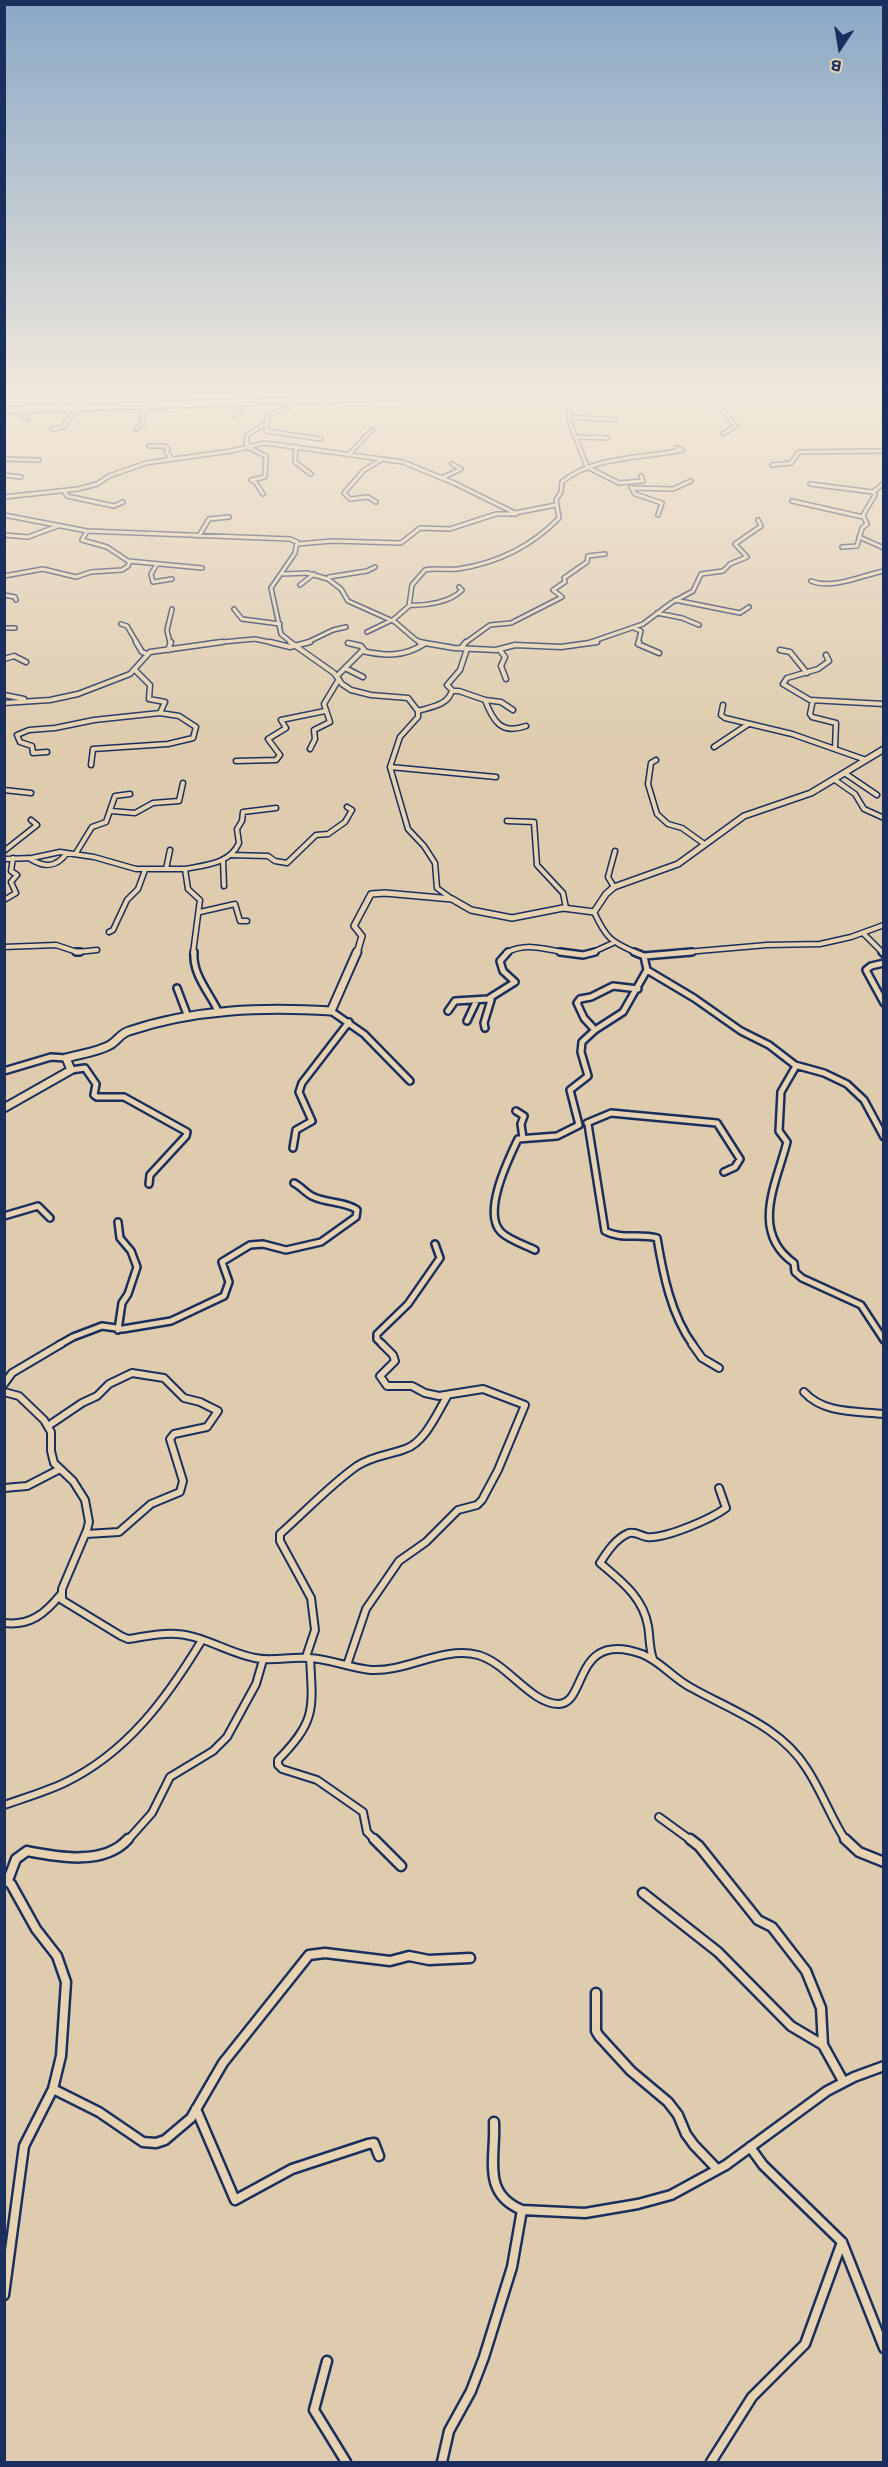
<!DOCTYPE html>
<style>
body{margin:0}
#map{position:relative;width:888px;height:2467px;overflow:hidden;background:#dfccae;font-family:Itim,sans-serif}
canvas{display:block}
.frame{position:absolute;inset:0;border:6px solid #1b2f5e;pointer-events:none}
.north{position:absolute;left:810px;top:18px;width:60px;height:60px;-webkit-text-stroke:4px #e7d3b1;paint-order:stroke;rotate:192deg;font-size:16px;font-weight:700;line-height:24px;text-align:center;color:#1b2f5e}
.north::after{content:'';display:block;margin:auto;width:21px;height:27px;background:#1b2f5e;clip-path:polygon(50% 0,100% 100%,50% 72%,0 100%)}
</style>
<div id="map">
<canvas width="888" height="2467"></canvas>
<div class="frame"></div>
<div class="north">B</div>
</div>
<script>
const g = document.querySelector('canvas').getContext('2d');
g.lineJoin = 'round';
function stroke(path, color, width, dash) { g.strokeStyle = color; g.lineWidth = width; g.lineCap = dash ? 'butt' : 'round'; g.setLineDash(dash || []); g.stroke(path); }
const streetFar4 = new Path2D(`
 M150 397 156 405
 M568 397 570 423 587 467 619 483 643 481 641 476
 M710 397 736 426 723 434
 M289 401 288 408 268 415 266 431 321 439
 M78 407 83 397
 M14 409 28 419
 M234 415 241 411 237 402
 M570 417 616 420
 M52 429 64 427 67 420 81 407
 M136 429 144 422 141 417 146 405
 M575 437 608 438
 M149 446H165L168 449 166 452 171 457 168 460
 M296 446 295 462 311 474
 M249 447 246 442 247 435 266 424
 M249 448 266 456 265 477 251 480 256 483 263 494
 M350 453 372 430
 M4 459 39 460
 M772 465 791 463 799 452 884 451
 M4 475 21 477
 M442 478 461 469 452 464
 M810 484 873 492 884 483
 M631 487 635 494 662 503 658 515
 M632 488 673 489 691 481
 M64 491 67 496 114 506 123 502
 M4 497 78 489 97 484 109 476 146 463 231 451 265 443 403 462 454 483 515 513 556 505
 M792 501 863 517
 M376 502 368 497 350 499 344 493 364 470 381 460
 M4 515 87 531 290 539 297 542 295 553 271 588 281 634 292 643
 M87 531 82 540 107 547 128 561 202 568
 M4 535 28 537 58 526
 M199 536 209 519 229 517
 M859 537 884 548
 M298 544 332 541 401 543 420 528 450 529 496 514H516
 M842 547 857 546 862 528 867 524 863 515 875 495 873 492
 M157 564 151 574 153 582 172 579
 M283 574 307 573 328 579 341 589 348 601 395 622 416 640 424 643
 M4 576 43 569 76 577 91 572 122 570 128 566 130 561
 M329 577 367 571 375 567
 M811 581C833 590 862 575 884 571
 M300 585 314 574
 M4 595 15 597 16 600
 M675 600 740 613 749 607
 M410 605C426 606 451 602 462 590L459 587
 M234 609 242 619 280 624
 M657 613 682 618 699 625
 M393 620 409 606 412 585 425 570C436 568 447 570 458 569 497 563 532 546 559 518L556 500 561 492 562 482C595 455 643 459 682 450L677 448
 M121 624 127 626 137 643
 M4 628H15
 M634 628 641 631 638 643
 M367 632 392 620
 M170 643 167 630 172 609
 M211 643 255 639 274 643
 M306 643 333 630 346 627
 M465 643 490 625 511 623 562 597 553 590 565 582 564 578 587 562 588 556 605 554
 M588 643 643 624 671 603 693 591 701 574 723 571 730 564 747 557 735 544 761 526 758 520`);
const streetFar3 = new Path2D(`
 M136 642 142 652 147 654
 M270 642 290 647 310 642
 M290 642 334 673 342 684 351 690 371 695 408 698 418 711V717L400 737 390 767 408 829 424 846 435 863 437 888 452 899
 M419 642 454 648 496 650 515 645 561 647 597 642
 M639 642 638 644 659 653
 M348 643 361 646 365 651
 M461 648 466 642
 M499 649 505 657 501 666 506 679
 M168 650 171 642
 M780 650 790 652 807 673
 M826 655 829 661 818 669 787 678 783 684 810 700 884 704
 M4 659 14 656 26 662
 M345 668 363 677
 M337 676 362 651C385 656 404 657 424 644
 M452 691H459L485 700C493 721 501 735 526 726
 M4 695 24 699
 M485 700 501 702 513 710
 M813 700 810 714 812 717 836 723 835 748
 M4 703 50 700 78 694 130 674 150 652 222 642
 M723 705 721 715 725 718 792 734 866 760
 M418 711C431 707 449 705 452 690L447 685 460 670 467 649
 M714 747 747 725
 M310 749 315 739 314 730 330 722 324 704 339 679
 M47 752 33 753 32 746 20 742 17 735 29 730 55 728 94 720 160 713 165 702 149 699 150 685 135 670
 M656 760 651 763 648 784 657 814 668 824 682 828 703 843
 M236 761 276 760 280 755 268 739 286 728 281 720 325 711
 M91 765 93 749 168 744 193 738 196 727 179 716 160 713
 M390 767 496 777
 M846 774 877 795
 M835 780 855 794 864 809 884 818
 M4 790 31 793
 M111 811 135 813 153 803 179 801 183 783
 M507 821 534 822 537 865 563 893 566 908
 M4 851 37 825 31 820
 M76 853 92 827 106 822 115 796 130 794
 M231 855 268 856 275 861 287 863 316 835 328 834 345 822 352 810 347 807
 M29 858C44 868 56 868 67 853
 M4 859 32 858 60 852 94 857 136 869H185L188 889 200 900 193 953
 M223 860 224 886
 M166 869 170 850
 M185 869C205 865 230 864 239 843L237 829 242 821 243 812 276 808
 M614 887 608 877 615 851
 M4 900 16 893 11 882 17 875 11 871 13 858
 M200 912 235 904 240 921H247
 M594 912C606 938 611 942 637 953
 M109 932 113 930 127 900 138 889 145 870
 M863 933 883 953
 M4 947 56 945 77 952 97 950
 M506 953C525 942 547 949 567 953
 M591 953 613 943
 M675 953 767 945 820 944 851 937 884 925`);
const streetFar2 = new Path2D(`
 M76 952H80
 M194 952C192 974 209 992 218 1011
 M560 952 583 955 595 952
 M634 952 644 956 692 952
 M882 952 884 954
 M884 963 871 966 866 970 884 1003
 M647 970 694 998 741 1031 769 1045 795 1065 824 1073 847 1084 864 1100 884 1137
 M177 988 188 1017
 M331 1011 364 1034 410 1081
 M448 1011 455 1001 488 999 515 982 503 971 500 961 508 952
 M467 1021 476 1002
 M485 1028 484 1023 491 1000
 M595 1030 584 1018 577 1003 580 999 591 997 613 986 638 989
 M796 1066 781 1092 779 1131 787 1142C776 1184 750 1232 794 1263L795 1272 802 1278 861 1305 884 1340
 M71 1070 85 1068 96 1084 94 1095 97 1097H124L187 1132 186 1136 150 1175 149 1184
 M4 1071 51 1057 66 1058
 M516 1111 524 1116 521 1124 523 1138
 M587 1123 611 1113 717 1123 740 1159 735 1167 724 1172
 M588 1124 605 1231C621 1240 640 1233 657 1238 663 1274 671 1315 693 1345
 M293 1148 296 1130 312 1121 299 1092 302 1083 349 1022
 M4 1216 38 1206 50 1218
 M118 1222 120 1238 131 1251 137 1267 128 1294 122 1303 118 1330
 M535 1250C525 1245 509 1240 501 1232 482 1213 508 1160 518 1139L557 1136 579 1125 570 1090 588 1076 581 1052 582 1042 595 1030 623 1012 647 970 644 956
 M59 1345 73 1337 102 1326 123 1329 171 1321 224 1296 229 1282 222 1262 250 1245 263 1244 286 1250 321 1242 356 1217 357 1210C347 1202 327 1203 314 1197 306 1194 302 1187 294 1183
 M383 1345 377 1339V1334L408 1304 440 1258 435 1244`);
const streetFar1 = new Path2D(`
 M692 1344 702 1358 719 1368
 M4 1384 12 1373 61 1344
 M4 1392 19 1396 44 1420 51 1432V1451L54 1463 73 1481 85 1500 89 1522 87 1530 62 1589V1600L121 1636 128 1639C144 1637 161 1632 177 1634 205 1636 228 1653 255 1658 273 1662 291 1656 309 1658 330 1659 350 1668 371 1670 407 1672 442 1646 478 1655 507 1663 530 1703 558 1704 588 1705 572 1629 642 1654 660 1661 673 1678 690 1687 732 1711 780 1726 807 1769 822 1792 831 1818 846 1841
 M804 1392C824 1414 856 1411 884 1414
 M48 1426 82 1403 97 1396 109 1384 132 1373 164 1378 184 1398 200 1402 218 1411 207 1427 174 1434 170 1439 183 1481 180 1492 151 1504 119 1532 86 1534
 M4 1488 27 1486 60 1469
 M4 1623C30 1626 45 1614 61 1594
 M306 1657 315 1630 311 1598 280 1541V1534C305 1512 330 1485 357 1466 372 1456 389 1455 405 1449 425 1443 438 1411 448 1395
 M310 1658C313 1710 316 1721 278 1760V1765L282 1769 317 1780 363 1812 367 1832 376 1841
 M653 1659C649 1648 650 1637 648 1626 643 1597 621 1581 600 1563 607 1552 616 1538 629 1533 636 1531 640 1536 647 1537 665 1539 711 1519 726 1508L719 1488
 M347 1665 366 1609 399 1561 426 1542 458 1510 477 1505 482 1500 498 1470 525 1405 483 1389 439 1396 425 1393 412 1386H387L380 1376 395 1361 393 1355 382 1344
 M4 1805C24 1798 45 1792 64 1783 127 1753 167 1698 202 1640
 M659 1817 692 1841
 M127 1841 152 1813 170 1777 213 1751 227 1737 256 1684 263 1660`);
const street = new Path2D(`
 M374 1839 401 1866
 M690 1839 699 1846 758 1920 772 1927 806 1971 821 2008 823 2045 843 2081
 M845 1839 859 1852 884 1862
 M4 1879 11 1884 36 1929 57 1956 66 1982 61 2056 53 2089 24 2146 4 2295
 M8 1880 16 1859 27 1851C58 1857 104 1866 128 1839
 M643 1893 718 1952 791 2026 823 2045
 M596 1993V2031L599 2036 631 2071 668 2102 678 2115 686 2134 694 2145 717 2169
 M53 2089 99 2112 143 2142 156 2143 165 2140 191 2118 223 2063 309 1955 325 1953 390 1961 409 1956 429 1960 470 1958
 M196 2109 235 2200 292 2169 368 2144 374 2143 379 2156
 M494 2122C496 2158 481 2193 522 2210
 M750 2147 763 2165 842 2242 884 2348
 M327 2361 314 2410 346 2462
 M442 2462 449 2431 471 2391 484 2357 512 2267 522 2210 585 2213 638 2204 671 2195 726 2165 827 2091 854 2077 884 2066
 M711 2462 752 2397 805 2344 842 2242`);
const secondaryFar1 = new Path2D(`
 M357 953 362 936 354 926 371 894 385 893 452 899 471 910 512 918 563 908 594 912 606 894 614 887 678 864 744 816 811 793 884 749`);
const secondary = new Path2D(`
 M4 1108 71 1070 66 1058C80 1054 98 1052 110 1045 117 1041 121 1033 129 1031 194 1009 263 1007 331 1011L357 952`);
const highway = new Path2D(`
 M4 410 398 397`);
stroke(streetFar4, '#1b2f5e', 6);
stroke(streetFar3, '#1b2f5e', 7);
stroke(streetFar2, '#1b2f5e', 10);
stroke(streetFar1, '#1b2f5e', 10);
stroke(street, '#1b2f5e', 13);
stroke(secondaryFar1, '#1b2f5e', 8);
stroke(secondary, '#1b2f5e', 11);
stroke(highway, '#1b2f5e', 9);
stroke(streetFar4, '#e7d3b1', 3);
stroke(streetFar3, '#e7d3b1', 4);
stroke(streetFar2, '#e7d3b1', 5);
stroke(streetFar1, '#e7d3b1', 6);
stroke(street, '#e7d3b1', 8);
stroke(secondaryFar1, '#e7d3b1', 5);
stroke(secondary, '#e7d3b1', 7);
stroke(highway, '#e7d3b1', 6);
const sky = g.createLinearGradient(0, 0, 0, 743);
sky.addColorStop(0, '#89a8c6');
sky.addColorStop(0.53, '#f1e8db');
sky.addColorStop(1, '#f1e8db00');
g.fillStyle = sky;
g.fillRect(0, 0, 888, 743);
</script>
